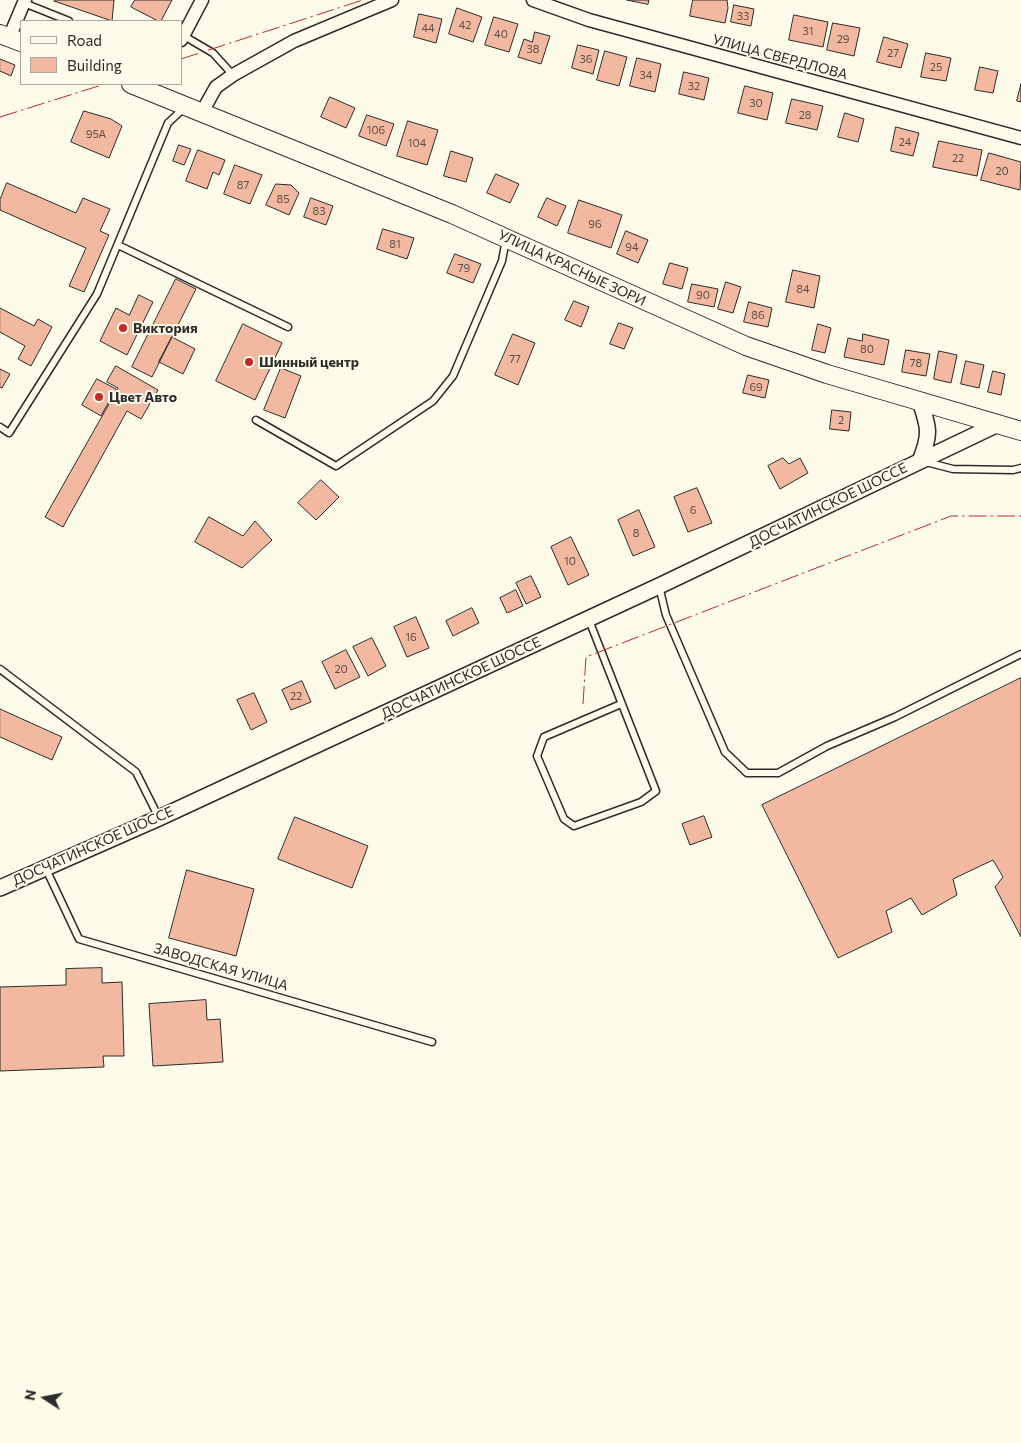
<!DOCTYPE html>
<meta charset="utf-8">
<style>
body{margin:0}
#map{position:relative;width:1021px;height:1443px;overflow:hidden;background:#fdfbea;font-family:Commissioner,sans-serif}
canvas{display:block}
.legend{position:absolute;left:20px;top:20px;width:162px;height:65px;box-sizing:border-box;background:#fdfbea;border:1px solid #a9a89e;margin:0;padding:6px 9px;list-style:none;font-size:15px;color:#2b2b2b}
.legend li{display:flex;align-items:center;gap:10px;height:25px}
.legend b{width:25px;border:1px solid #a9a89e}
.north{position:absolute;left:20px;top:1373px;width:50px;height:50px;-webkit-text-stroke:4px #fdfbea;paint-order:stroke;rotate:281deg;font-size:14px;font-weight:700;line-height:20px;text-align:center;color:#2b2b2b}
.north::after{content:'';display:block;margin:auto;width:18px;height:22px;background:#2b2b2b;clip-path:polygon(50% 0,100% 100%,50% 72%,0 100%)}
</style>
<div id="map">
<canvas width="1021" height="1443"></canvas>
<ul class="legend">
<li><b style="height:6px;background:#fdfbea"></b>Road</li>
<li><b style="height:14px;background:#f2b8a0"></b>Building</li>
</ul>
<div class="north">N</div>
</div>
<script>
const g = document.querySelector('canvas').getContext('2d');
g.lineJoin = 'round';
function paint(path, color) { g.fillStyle = color; g.fill(path, 'evenodd'); }
function stroke(path, color, width, dash) { g.strokeStyle = color; g.lineWidth = width; g.lineCap = dash ? 'butt' : 'round'; g.setLineDash(dash || []); g.stroke(path); }
function label(font, color, halo, rows, align = 'center') {
  g.font = font + ' Commissioner,sans-serif'; g.lineWidth = 4; g.setLineDash([]); g.textBaseline = 'middle'; g.strokeStyle = halo; g.fillStyle = color; for (const [text, x, y, turn = 0] of rows) {
    g.save(); g.translate(x, y); g.rotate((+turn || 0) * Math.PI / 180); g.textAlign = isNaN(turn) ? turn : align; if (halo) g.strokeText(text, 0, 0); g.fillText(text, 0, 0); g.restore();
  }
}
const building = new Path2D(`
 M55 0H114L112 21 54 1Z
 M135 0H172L161 21H158L131 7Z
 M627 0H649L648 4Z
 M693 0H727L728 8 725 23 690 16Z
 M734 5 754 9 751 26 731 22Z
 M457 8 482 17 473 42 449 34Z
 M419 14 442 19 436 43 414 37Z
 M794 15 828 22 823 47 789 40Z
 M494 17 518 24 509 52 485 45Z
 M833 23 860 28 854 56 827 50Z
 M535 32 550 36 541 64 518 57 524 39 532 42Z
 M884 37 908 44 901 68 877 62Z
 M578 45 599 50 593 74 572 68Z
 M605 51 627 57 619 86 597 80Z
 M926 53 951 58 946 81 921 77Z
 M637 58 661 64 655 92 630 86Z
 M0 59 15 65 11 76 0 71Z
 M980 67 998 71 993 93 975 90Z
 M684 72 709 78 704 100 679 94Z
 M1021 84V102L1017 101Z
 M745 86 773 93 767 120 738 113Z
 M330 97 355 108 346 128 321 117Z
 M792 99 823 106 817 130 786 123Z
 M84 111 111 119 122 126 109 158 71 142Z
 M845 113 864 119 858 142 838 137Z
 M367 115 394 124 386 146 359 136Z
 M408 121 438 130 427 165 397 156Z
 M896 127 919 133 913 156 891 151Z
 M939 141 982 150 977 176 933 167Z
 M179 145 191 149 184 165 173 161Z
 M198 150 225 160 219 175 213 172 207 189 186 181Z
 M451 151 473 158 466 182 444 176Z
 M989 153 1021 162 1020 190 981 180Z
 M235 165 262 175 250 204 224 194Z
 M496 174 519 184 510 203 487 193Z
 M7 183 76 213 83 198 110 209 100 231 109 235 84 292 69 286 86 248 0 210V200Z
 M276 184 291 185 299 193 289 215 266 205Z
 M311 198 333 206 326 225 304 217Z
 M547 198 566 206 557 226 538 217Z
 M579 200 622 215 611 248 568 233Z
 M383 229 414 238 407 259 377 249Z
 M626 231 648 240 638 263 617 254Z
 M455 254 481 264 473 283 447 273Z
 M670 263 688 268 682 289 663 284Z
 M793 270 820 276 814 308 786 302Z
 M176 279 196 289 152 377 132 367Z
 M726 282 741 287 733 313 718 309Z
 M692 284 718 289 714 307 688 302Z
 M139 295 153 302 127 355 100 341 116 308 129 315Z
 M574 301 589 307 581 327 565 320Z
 M749 302 772 308 768 327 744 322Z
 M0 308 34 326 38 319 52 327 31 366 18 359 25 346 0 332Z
 M619 323 633 328 624 349 610 344Z
 M243 324 282 343 255 400 216 381Z
 M818 324 831 328 825 353 812 350Z
 M513 334 535 343 518 385 495 375Z
 M863 334 889 340 884 365 844 357 848 338 862 341Z
 M172 337 195 349 183 374 159 362Z
 M906 350 930 354 926 376 902 372Z
 M939 351 957 355 951 383 934 379Z
 M966 361 984 365 979 388 961 384Z
 M116 366 158 390 141 419 127 411 63 527 45 517 118 388 107 382Z
 M281 368 301 376 285 418 264 410Z
 M0 369 10 374 2 388 0 387Z
 M993 371 1005 374 1001 395 988 392Z
 M748 375 769 380 765 398 743 393Z
 M97 379 116 389 101 416 82 405Z
 M832 410 851 412 849 431 830 429Z
 M783 458 789 464 800 458 808 473 780 489 768 466Z
 M321 480 339 497 316 520 298 503Z
 M697 488 712 523 688 532 674 497Z
 M639 510 655 547 633 556 618 520Z
 M209 517 243 536 255 521 272 540 242 568 195 542Z
 M571 537 589 575 568 585 551 547Z
 M531 576 541 597 526 604 516 583Z
 M516 590 523 606 507 613 500 598Z
 M472 608 479 623 453 636 446 621Z
 M416 617 429 648 407 657 394 627Z
 M372 638 386 666 368 676 353 647Z
 M346 650 360 677 335 689 322 662Z
 M1021 678V937L995 887 1003 877 993 860 953 879 957 895 922 915 911 898 886 911 892 932 838 958 762 805Z
 M302 681 311 702 291 710 282 690Z
 M254 693 267 722 251 730 237 700Z
 M0 709 62 737 52 760 0 737Z
 M704 816 712 837 690 845 682 824Z
 M295 817 368 846 352 888 278 859Z
 M187 870 254 889 236 956 169 938Z
 M102 968V983L122 982 124 1056H103L104 1067 0 1071V987L66 985V969Z
 M206 1000 207 1020 220 1019 223 1062 153 1066 149 1004Z`);
paint(building, '#f2b8a0');
stroke(building, '#2b2b2b', 1);
const service = new Path2D(`
 M24 3 69 21
 M184 36 213 53 233 75
 M118 245 288 327
 M256 420 336 466 433 401 453 376 502 261 506 239
 M0 427 9 433 97 294 168 123 184 108
 M926 462 953 469 1013 470 1021 468
 M659 586 666 615 725 752 747 773H778L827 746 895 717 1021 654
 M589 620 656 791 641 802 574 826 564 819 537 756 544 737 621 704
 M0 669 136 772 159 818
 M46 869 79 939 432 1042`);
const minor = new Path2D(`
 M533 0 589 20 1021 138
 M9 38 25 0
 M181 40 202 0
 M202 112 216 87 233 75 294 41 392 0`);
const tertiary = new Path2D(`
 M920 461C931 434 929 428 920 401
 M0 888 159 818 659 586 998 424`);
const secondary = new Path2D(`
 M0 34 21 42
 M131 84 452 214 746 346 827 374 1021 431`);
stroke(service, '#2b2b2b', 9);
stroke(minor, '#2b2b2b', 15);
stroke(tertiary, '#2b2b2b', 18);
stroke(secondary, '#2b2b2b', 20);
stroke(service, '#fdfbea', 6);
stroke(minor, '#fdfbea', 12);
stroke(tertiary, '#fdfbea', 15);
stroke(secondary, '#fdfbea', 18);
stroke(new Path2D(`
 M181 59 363 0
 M0 117 105 84
 M583 704 586 657 951 516H1021`), '#c62828', 1, [18, 4, 2.5, 4]);
for (const [x, y, r, color] of [
 [123,328,5,"#c62828"],
 [249,362,5,"#c62828"],
 [99,397,5,"#c62828"]
]) { const dot = new Path2D(); dot.arc(x, y, r, 0, 2 * Math.PI); g.fillStyle = color; g.fill(dot); stroke(dot, '#fdfbea', 2); }
label('11px', '#5d4e48', null, [
 ["33",743,16],
 ["42",465,25],
 ["44",428,28],
 ["31",808,31],
 ["40",501,34],
 ["29",843,39],
 ["38",533,49],
 ["27",893,53],
 ["36",586,59],
 ["25",936,67],
 ["34",646,75],
 ["32",694,86],
 ["30",756,103],
 ["28",805,115],
 ["106",376,130],
 ["95А",96,134],
 ["24",905,142],
 ["104",417,143],
 ["22",958,158],
 ["20",1002,171],
 ["87",243,185],
 ["85",283,199],
 ["83",319,211],
 ["96",595,224],
 ["81",395,244],
 ["94",632,247],
 ["79",464,268],
 ["84",803,289],
 ["90",703,295],
 ["86",758,315],
 ["80",867,349],
 ["77",515,359],
 ["78",916,363],
 ["69",756,387],
 ["2",841,420],
 ["6",693,510],
 ["8",636,533],
 ["10",570,561],
 ["16",411,637],
 ["20",341,669],
 ["22",296,696]
]);
label('14px', '#2b2b2b', '#fdfbea', [
 ["УЛИЦА СВЕРДЛОВА",780,57,15],
 ["УЛИЦА КРАСНЫЕ ЗОРИ",572,268,25],
 ["ДОСЧАТИНСКОЕ ШОССЕ",828,505,-26],
 ["ДОСЧАТИНСКОЕ ШОССЕ",461,678,-25],
 ["ДОСЧАТИНСКОЕ ШОССЕ",93,846,-24],
 ["ЗАВОДСКАЯ УЛИЦА",221,967,16]
]);
label('bold 14px', '#2b2b2b', '#fdfbea', [
 ["Виктория",133,328],
 ["Шинный центр",259,362],
 ["Цвет Авто",109,397]
], 'left');
</script>
